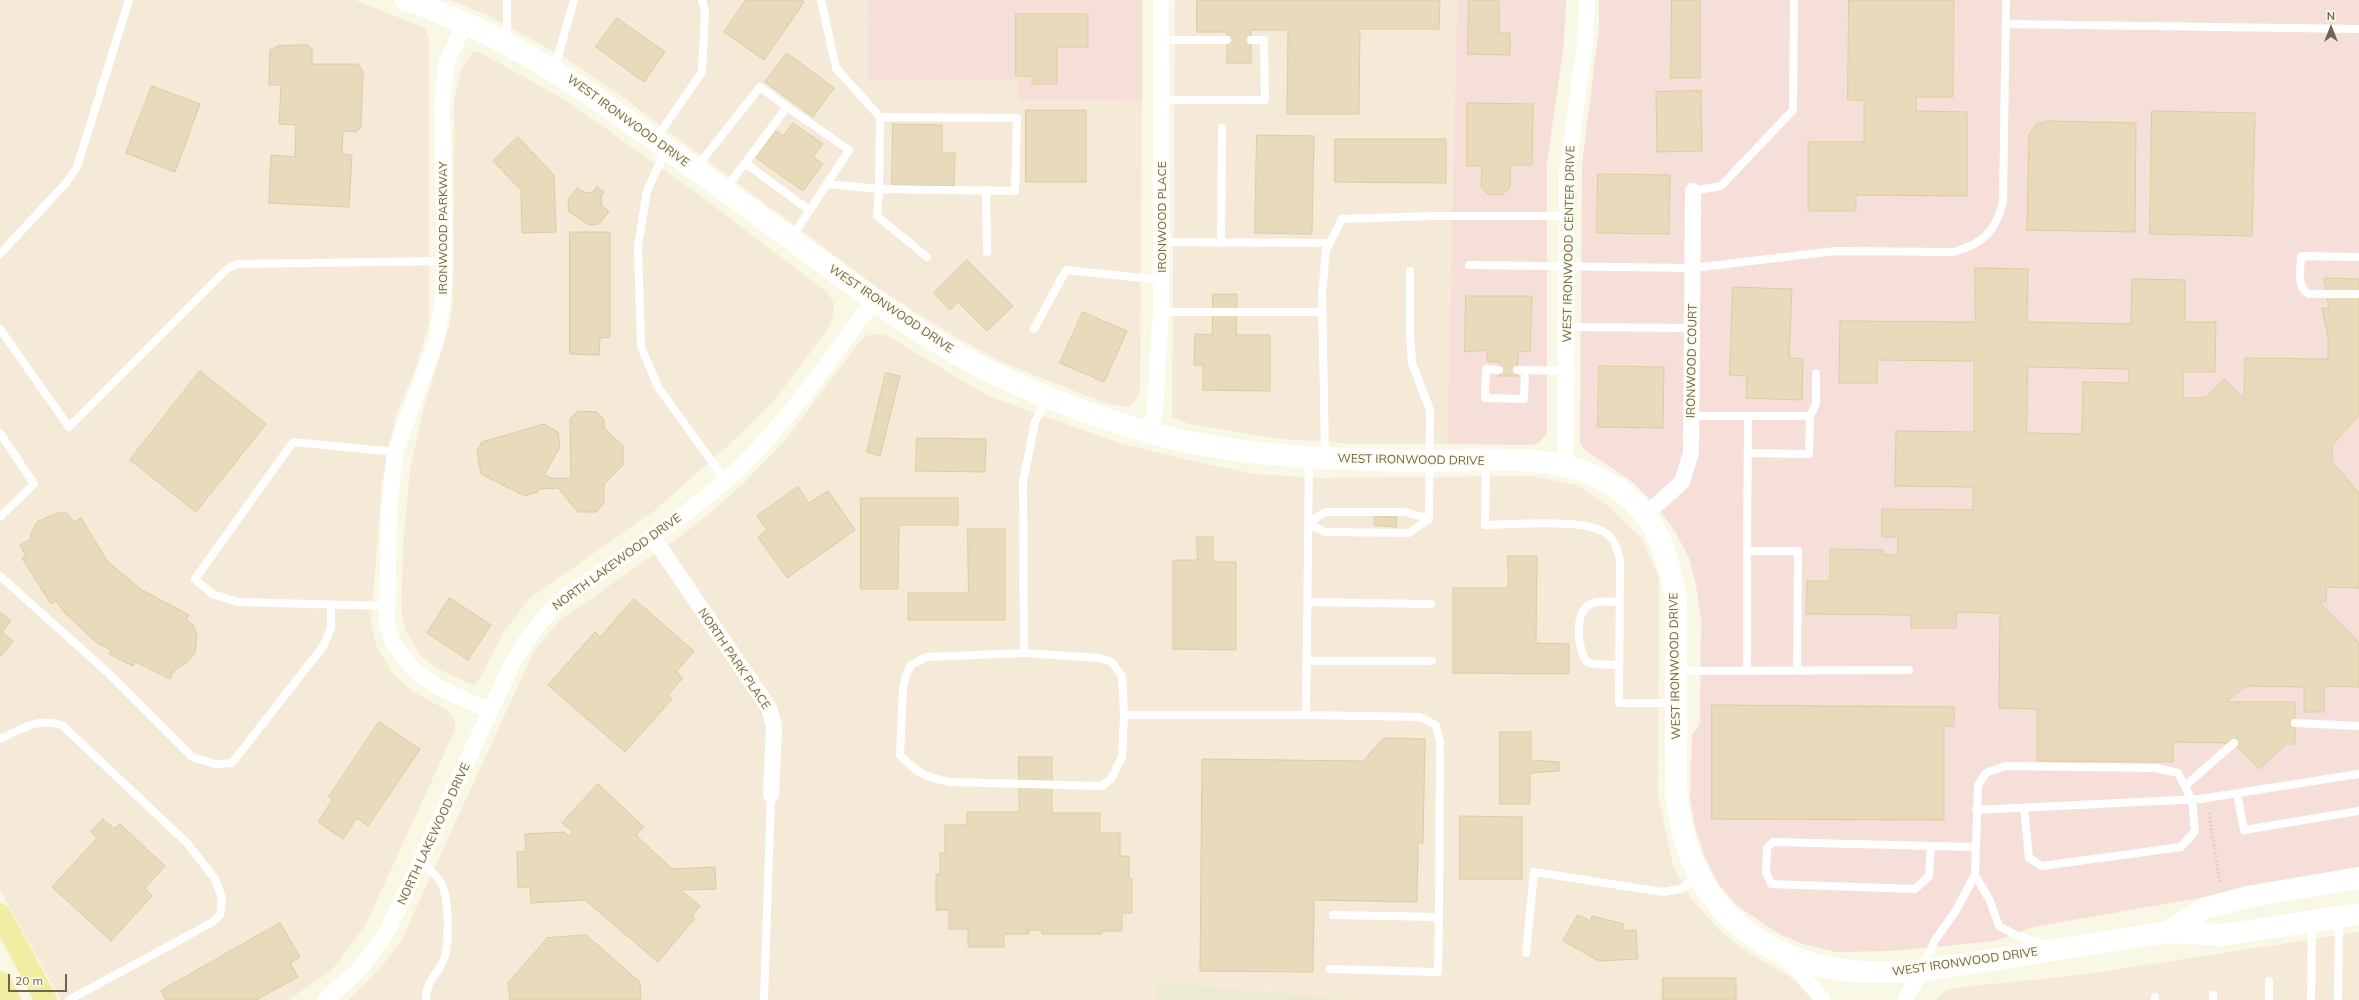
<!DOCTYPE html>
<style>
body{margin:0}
#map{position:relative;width:2359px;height:1000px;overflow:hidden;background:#f9f8e5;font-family:Mulish,sans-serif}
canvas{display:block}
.north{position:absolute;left:2311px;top:8px;width:40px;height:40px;-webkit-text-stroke:3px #fdfceb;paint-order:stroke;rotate:0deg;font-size:11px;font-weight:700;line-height:16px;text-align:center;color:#6f654d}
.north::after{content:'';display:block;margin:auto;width:14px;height:18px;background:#6f654d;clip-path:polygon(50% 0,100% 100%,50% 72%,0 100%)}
.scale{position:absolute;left:8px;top:974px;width:59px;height:18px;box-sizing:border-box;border:2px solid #6f654d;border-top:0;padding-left:5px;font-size:12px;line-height:14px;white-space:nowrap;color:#6f654d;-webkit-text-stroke:3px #fdfceb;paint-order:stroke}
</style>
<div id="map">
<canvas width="2359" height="1000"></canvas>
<div class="north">N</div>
<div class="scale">20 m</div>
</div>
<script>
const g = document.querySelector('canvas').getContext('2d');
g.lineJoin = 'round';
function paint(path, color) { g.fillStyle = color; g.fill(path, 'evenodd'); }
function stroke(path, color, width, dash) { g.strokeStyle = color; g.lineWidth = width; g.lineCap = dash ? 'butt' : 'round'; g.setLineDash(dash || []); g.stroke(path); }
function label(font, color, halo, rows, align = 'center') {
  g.font = font + ' Mulish,sans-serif'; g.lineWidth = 3; g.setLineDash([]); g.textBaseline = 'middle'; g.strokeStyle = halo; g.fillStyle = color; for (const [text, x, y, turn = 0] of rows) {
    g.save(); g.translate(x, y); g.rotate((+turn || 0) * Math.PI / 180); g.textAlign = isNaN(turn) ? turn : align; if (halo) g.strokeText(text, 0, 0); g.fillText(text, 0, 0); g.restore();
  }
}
paint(new Path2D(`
 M1158 982 1365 1000H1158Z`), '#edead2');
paint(new Path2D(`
 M0 0H355L425 28 429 39V323L415 370 396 415 382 482 371 622 376 645 392 673 412 691 447 710 455 722V730L366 924 331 971 288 1000H61L0 890Z
 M450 0H867L868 80 1018 81V100L1142 101 1140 389 1137 398 1128 407 1105 403 1001 362 942 329 878 288 620 95 564 57 487 15Z
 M1175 0H1457L1447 444H1354L1272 438 1189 424 1172 417Z
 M478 51 568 102 695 192 826 291 834 303 833 316 827 330 778 396 734 440 654 511 530 598 504 631 480 678 475 684H470L436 668 420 655 405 630 401 609 403 548 410 469 424 407 449 327 453 303 454 100 462 67 472 53Z
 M878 334 888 336 988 396 1122 444 1198 462 1254 474 1321 478 1532 476 1577 485 1608 506 1641 538 1659 577 1658 795 1673 866 1691 898 1719 930 1749 953 1789 976 1814 1000H1365L1158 982V1000H348L383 965 401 941 534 651 559 621 693 527 743 484 784 442 861 340 868 335Z
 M2359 932V1000H1935L1945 991 1955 988 2087 974Z`), '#f5ead7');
paint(new Path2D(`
 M867 0H1142V101L1018 100V81L868 80Z
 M1457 0H1566L1564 43 1547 162V433L1538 443 1532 445 1447 444Z
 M1599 0H2359V870L2033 927 1995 941 1891 951 1837 952 1803 944 1781 935 1736 905 1717 882 1704 855 1695 827 1690 799 1692 735 1700 724 1701 618 1696 585 1689 558 1676 533 1658 508 1634 483 1585 450 1580 443 1582 165 1599 28Z`), '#f6dfd9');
const building = new Path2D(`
 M746 0H801L804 2 764 60 724 32Z
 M1197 0H1440L1439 29H1360L1359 114H1287L1288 30H1251V63H1227V32H1197Z
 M1469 0H1499V33H1510V55L1468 54Z
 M1672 0H1700V78H1671Z
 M1849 0H1954L1953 97H1916V111L1967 112V196L1856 195V211H1808V142H1864V100H1848Z
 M1016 14H1088V47H1057V84H1032V76H1016Z
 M617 18 665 52 644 82 596 47Z
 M307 45 312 49V64H358L363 72 361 127 356 132 343 131 342 154 352 155 349 207 269 203 271 155 295 157 296 125 279 124 281 85H269L270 50 278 46Z
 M787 53 834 88 813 117 765 82Z
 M152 86 200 104 175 172 126 153Z
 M1701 91 1702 151 1657 152 1656 92Z
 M1467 103 1533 104 1532 165H1510V188L1501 195 1488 194 1481 187 1482 166H1467Z
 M1026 110H1086V182H1026Z
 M2152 111 2255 113 2252 236 2150 234Z
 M2049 121 2136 123 2135 232 2027 230 2029 134 2036 125Z
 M793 123 823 144 813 157 823 164 803 191 756 158 776 131 783 136Z
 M893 124 942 125V153H955L954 186 892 185Z
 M1257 135 1314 136 1312 234 1255 233Z
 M518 137 554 175 556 232 522 233 521 190 493 161Z
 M1335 139H1446V183L1335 182Z
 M1598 174 1670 175 1669 234 1597 233Z
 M597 187 604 192 601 196 602 206 609 211 599 224 589 225 569 212 568 200 577 188 586 193 593 192Z
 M570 232H610V337L600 338 599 355 570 354Z
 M967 260 1013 306 987 331 958 302 950 310 934 293Z
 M1975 268 2028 269 2027 322 2131 324 2132 279 2185 280V322H2216L2215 372H2183V398H2205L2225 379 2244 399 2245 358 2328 359V337L2322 308H2329L2324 278 2359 279V415L2332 445V461L2359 494V588L2326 587V602H2319L2359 643V687L2324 686V712H2304V687L2246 686 2226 702H2295V744H2286L2259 769 2234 743 2173 742V762L2037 761V709L1999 708 2000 613 1956 612V628H1911V615L1806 614 1807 581H1830V549L1883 550V555H1898V537H1882V509L1973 510V487L1895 486 1896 431 1974 432V361L1877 360V383H1839L1840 321 1975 322ZM2028 367 2129 369V383L2083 382 2082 434 2027 433Z
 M1733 287 1792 289 1789 358 1803 359 1802 400 1746 398 1747 376 1730 375Z
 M1213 294H1237L1236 335H1270V391L1203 390V365H1194L1195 334 1212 335Z
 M1466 296H1532L1530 351 1518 352 1517 376H1499L1500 362H1488L1486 350 1465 352Z
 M1083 312 1127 331 1104 382 1060 363Z
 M1599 366 1664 367 1663 428 1598 427Z
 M200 371 266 424 196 512 130 460Z
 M886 373 900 376 880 456 867 452Z
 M579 411 597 412 604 420V428L623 446V465L604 484V503L596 512H578L558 488 539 489 537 492 525 496 481 474 477 451 482 442 544 424 558 432 560 447 544 475 552 478H571L570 419Z
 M917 438 986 439 985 472 916 471Z
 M798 487 809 503 828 491 855 530 787 578 758 537 767 530 757 516Z
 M861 498H958V525H899L898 589H861Z
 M58 513H67L74 522 81 518 108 562 142 590 189 615 186 620 193 625 197 634 195 653 185 664 174 670 170 679 134 661 133 666 109 654 111 650 97 643 65 613 56 601 51 604 22 558 26 556 20 545 31 539V533L37 522Z
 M1375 516 1397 517 1396 527 1374 525Z
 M968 529H1005V620H908V593H968Z
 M1197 537H1213V562H1236V650L1173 649V560H1197Z
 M1508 556H1537L1536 643 1569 644V674L1453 673V588H1508Z
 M450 598 491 625 468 660 427 633Z
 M634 599 694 651 676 672 683 678 668 695 672 699 625 752 548 685 595 632 600 637Z
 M0 612 11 621 2 632 13 641 0 657Z
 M1712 705 1954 707V726H1944V820L1712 819Z
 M379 722 420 749 368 826 357 818 343 839 318 822 333 799 329 797Z
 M1500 732H1531V760L1559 762V771L1530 773V804H1500Z
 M1384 738 1425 739 1423 843H1418L1417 902 1314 900 1313 972 1200 971 1202 759 1363 761Z
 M1019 757H1052V813H1100V833H1120V856H1129V879H1132V913H1122V931H1102V934H1042V930H1029V934H1004V947H968V929H949V910H936V874H940V853H945V825H967V812H1019Z
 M598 784 644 827 636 835 672 869 715 867 716 889 681 890 700 906 692 916 695 918 658 962 585 900 531 903 530 887H518L517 852 526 851 525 834 564 832 569 836 573 832 562 823Z
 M1460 816 1522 817V879H1460Z
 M103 819 114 829 120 824 165 866 145 888 152 896 111 941 52 887 97 838 91 832Z
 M1578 915 1591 921 1592 916 1624 924 1622 931 1636 930 1638 959 1599 961 1563 941Z
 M280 923 300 957 290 963 298 977 256 1000H166L161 991Z
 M586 935 640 982 641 1000H510L508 983 547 938Z
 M1663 978H1736V1000H1663Z`);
paint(building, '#e7dbbb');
stroke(building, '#dccca2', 1);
stroke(new Path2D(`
 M2209 813 2220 884`), '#d0c4a3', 2.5, [1, 3]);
stroke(new Path2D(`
 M507 0V41
 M821 0 836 68 880 117 879 189 1015 191 1017 118 880 117
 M2006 24 2359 29
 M1161 40H1227
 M554 70 574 0
 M1162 100H1265L1264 40H1251
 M787 107 849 150 791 239
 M655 140 702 72 705 11 702 0
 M666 149 647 191 638 246 641 347 658 387 725 480
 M745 163 809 210
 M696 168 760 87 787 107 725 190
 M827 184 879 189 877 216 927 257
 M986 190 987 252
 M1693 191 1721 186 1793 110 1794 0
 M1162 242 1329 243
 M1221 243 1222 128
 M0 254 66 183 77 167 129 0
 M2359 257 2301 256C2301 268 2296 286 2308 294H2359
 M1469 265 1693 268 1835 251 1954 252C1984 243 1995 232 2003 202L2006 0
 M1410 271V335L1412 363 1430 410 1429 519
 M1161 312H1322
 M1567 327 1693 328
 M0 329 69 427 227 269 237 264 445 261
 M1034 329 1066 270 1162 280
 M1499 370 1486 369 1485 398 1524 399 1525 370
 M1517 370 1567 371
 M1692 416H1810L1809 454 1748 453
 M1810 416 1816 404V373
 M0 433 34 484 0 517
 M1325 457 1322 293 1326 250 1342 219 1433 216H1567
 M1486 461 1485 525C1514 525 1588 517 1608 535 1616 541 1617 550 1620 559L1619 703H1675
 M1325 512H1406L1429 519 1409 533 1325 532 1308 523Z
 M1747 551 1748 416
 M0 576 107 672 192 757 215 764 232 763 324 645 331 628V604
 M1307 602 1431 604
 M387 606 238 602 212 594 195 579 293 442 395 452
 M1024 653 1099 658 1112 662 1122 676 1124 715 1122 757 1111 779 1102 786 951 782C927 778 916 773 900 755L903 688 906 675 911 665 926 657Z
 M1024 653 1023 482 1035 422 1047 398
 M1307 661H1432
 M1619 665 1593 664 1586 661C1578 648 1573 612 1591 604 1599 600 1611 602 1619 602
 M1676 671 1909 670
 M1747 671V551H1798L1797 670
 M1124 715H1306L1309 458
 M1306 715 1420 717 1436 725 1440 743 1439 917 1333 915
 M2295 723 2359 726
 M0 739C23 728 36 718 62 725L187 843 215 879 222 898 220 915 211 923 69 1000
 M2185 786 2234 743
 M2237 793 2244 830 2359 811
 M1976 810 2200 799 2359 774
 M1931 846 1929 876 1915 889 1771 884 1766 872 1767 848 1773 842 1975 847
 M421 862C427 868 439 876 442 885 449 900 450 946 443 961 436 976 425 983 426 1000
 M1975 875 1990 901 1999 926 2016 935 2045 945
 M1526 953 1534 872 1663 892 1680 889 1699 877
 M1922 968 1935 940 1955 912 1975 875 1978 785 1986 773 2005 766 2156 768 2178 773 2192 800 2195 831 2181 847 2042 866 2029 858 2024 808
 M1330 969 1438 972 1439 917
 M764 1000 771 795
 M2155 1000V997
 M2213 1000V995
 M2269 1000V981
 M2311 1000 2312 922
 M2338 1000 2339 919`), '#fff', 8);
stroke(new Path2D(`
 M465 23 447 61 442 105 445 267 442 308 436 341 395 452 389 511 387 624 393 644 414 670 434 685 490 711
 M1150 432 1155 410 1161 312V0
 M1566 466 1567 174 1585 42 1587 0
 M1646 514 1682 482 1691 453 1693 191
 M652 536 769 708 774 726 771 795
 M1781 955 1803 975 1823 1000
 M325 1000 359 970 387 932 513 662C529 635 543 616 567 595 632 550 705 507 759 448 801 402 837 351 874 300
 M1905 1000 1921 971`), '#fff', 16);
stroke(new Path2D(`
 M406 0C507 34 590 92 674 154 720 187 766 220 811 254 851 283 890 313 932 339 996 380 1069 408 1141 430 1231 457 1326 459 1419 461 1479 462 1546 451 1601 479 1652 505 1666 545 1676 598V787C1683 898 1753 964 1863 972 1883 973 1902 972 1921 971L2168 932 2222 935 2359 914
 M2168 932 2206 908 2247 897 2359 878`), '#fff', 22);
stroke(new Path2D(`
 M0 914 46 1000
 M0 982 10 1000`), '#f1eea4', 22);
label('12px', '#6f654d', '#fdfceb', [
 ["WEST IRONWOOD DRIVE",628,121,36],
 ["IRONWOOD PLACE",1162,217,-90],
 ["IRONWOOD PARKWAY",443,228,-90],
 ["WEST IRONWOOD CENTER DRIVE",1569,244,-89],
 ["WEST IRONWOOD DRIVE",891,309,34],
 ["IRONWOOD COURT",1692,361,-89],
 ["WEST IRONWOOD DRIVE",1411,460,1],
 ["NORTH LAKEWOOD DRIVE",617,562,-36],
 ["NORTH PARK PLACE",734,659,56],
 ["WEST IRONWOOD DRIVE",1675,666,-91],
 ["NORTH LAKEWOOD DRIVE",434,834,-65],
 ["WEST IRONWOOD DRIVE",1965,962,-8]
]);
</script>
